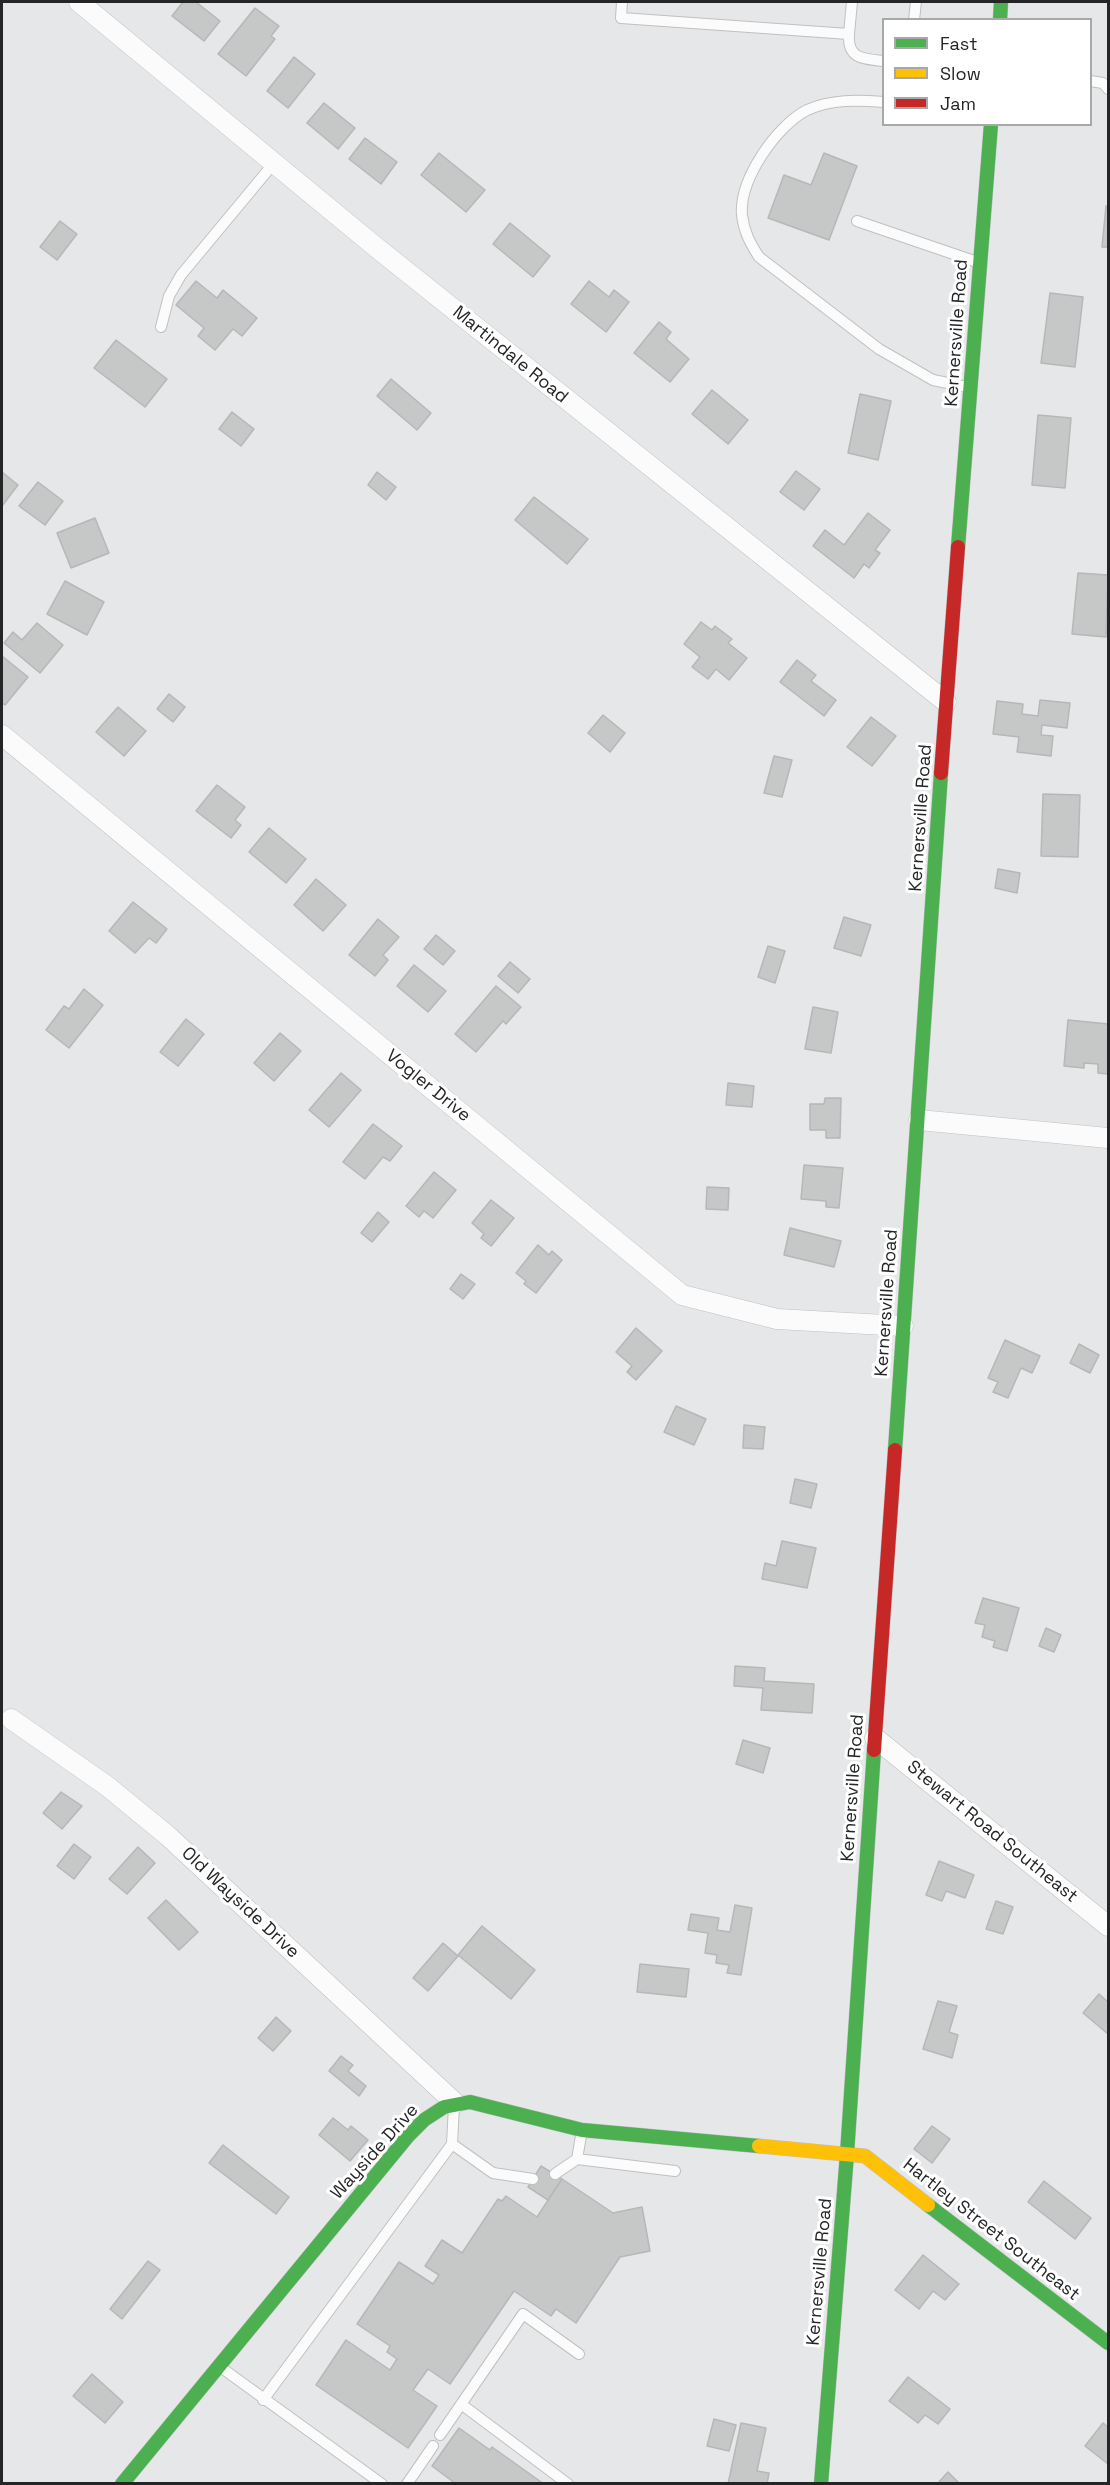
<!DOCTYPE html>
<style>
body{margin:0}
#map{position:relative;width:1110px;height:2485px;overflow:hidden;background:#e5e7e9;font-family:"Space Grotesk",sans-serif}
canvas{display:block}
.frame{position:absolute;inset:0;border:3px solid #242526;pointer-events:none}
.legend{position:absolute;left:882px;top:18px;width:210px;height:108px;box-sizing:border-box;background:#fff;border:2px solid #a7a8a8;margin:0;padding:8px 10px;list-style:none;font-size:18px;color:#242526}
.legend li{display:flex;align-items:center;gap:12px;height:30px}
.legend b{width:30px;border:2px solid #a7a8a8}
</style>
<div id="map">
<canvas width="1110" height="2485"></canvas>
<div class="frame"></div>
<ul class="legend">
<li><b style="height:8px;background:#4caf50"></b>Fast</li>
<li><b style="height:8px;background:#ffc107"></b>Slow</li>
<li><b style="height:8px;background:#c62828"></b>Jam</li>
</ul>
</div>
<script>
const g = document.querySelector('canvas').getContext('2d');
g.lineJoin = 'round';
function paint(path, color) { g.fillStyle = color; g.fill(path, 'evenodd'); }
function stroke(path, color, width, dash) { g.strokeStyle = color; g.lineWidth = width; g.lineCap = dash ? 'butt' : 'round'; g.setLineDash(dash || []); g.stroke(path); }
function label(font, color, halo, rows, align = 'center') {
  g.font = font + ' "Space Grotesk",sans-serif'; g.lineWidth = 6; g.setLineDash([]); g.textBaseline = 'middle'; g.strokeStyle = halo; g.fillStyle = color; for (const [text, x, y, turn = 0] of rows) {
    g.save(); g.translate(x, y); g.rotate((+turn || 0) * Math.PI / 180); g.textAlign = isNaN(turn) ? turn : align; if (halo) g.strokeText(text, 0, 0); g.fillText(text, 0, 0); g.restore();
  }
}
const building = new Path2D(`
 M183 2H196L220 21 204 41 172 16Z
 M255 8 279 26 271 36 275 39 246 76 218 54Z
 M294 57 315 74 288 108 267 91Z
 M324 103 355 128 338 149 307 123Z
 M365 138 397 162 381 184 349 159Z
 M439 153 485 190 466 212 421 175Z
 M824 153 857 166 829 240 768 218 784 175 811 185Z
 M1106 206H1108V247H1102Z
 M60 221 77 234 57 260 40 247Z
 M510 223 550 256 533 277 493 244Z
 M196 281 217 298 223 290 257 318 242 336 233 329 215 350 198 336 204 328 176 305Z
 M589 281 609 297 614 290 629 302 606 332 571 304Z
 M1050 293 1083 297 1075 367 1041 363Z
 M659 322 671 332 666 339 689 359 670 382 634 353Z
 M116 340 167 379 145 407 94 368Z
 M391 379 431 413 417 430 377 396Z
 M712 390 748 420 728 444 692 414Z
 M860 394 891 401 878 460 848 453Z
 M232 412 254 429 241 446 219 429Z
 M1038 415 1071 418 1065 488 1032 485Z
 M796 471 820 489 804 510 780 492Z
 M2 472 18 485 2 506Z
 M377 472 396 487 386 500 368 485Z
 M38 482 63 501 45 525 19 506Z
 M534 497 588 539 567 564 515 520Z
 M868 513 890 530 875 550 880 553 869 568 864 564 854 578 813 546 825 530 844 545Z
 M95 518 109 553 71 568 57 533Z
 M1078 573 1108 575 1106 637 1072 634Z
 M65 581 104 602 87 635 47 614Z
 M701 622 712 630 715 626 732 639 728 643 747 658 729 680 716 669 708 679 692 667 700 657 684 644Z
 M37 623 63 645 40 673 4 643 13 632 22 640Z
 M2 656 28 677 5 705 2 703Z
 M797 660 816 675 811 681 836 700 824 716 780 682Z
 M169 694 185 707 173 722 157 709Z
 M1040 700 1070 703 1067 728 1042 725 1041 735 1053 736 1051 756 1017 752 1019 737 993 734 997 701 1023 704 1022 714 1038 716Z
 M118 707 146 731 124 756 96 732Z
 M603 715 625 733 610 752 588 733Z
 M871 717 896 736 872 766 847 747Z
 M774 756 792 760 782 797 764 793Z
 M217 785 245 807 235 820 241 825 231 838 196 811Z
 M1043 794 1080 795 1078 857 1041 856Z
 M269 828 306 859 286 883 249 852Z
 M998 869 1020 873 1017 893 995 888Z
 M316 879 346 905 323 931 294 905Z
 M133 902 167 929 156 943 149 938 135 953 109 931Z
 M844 917 871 925 861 956 834 948Z
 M378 919 399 937 383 955 388 960 375 976 349 955Z
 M436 935 455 951 443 965 424 949Z
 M768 946 785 951 775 983 758 977Z
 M510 962 530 979 518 993 498 976Z
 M414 965 446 991 428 1012 397 986Z
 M496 986 521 1007 506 1024 503 1021 476 1052 455 1034Z
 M84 989 103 1005 69 1048 46 1030 64 1006 69 1009Z
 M813 1007 838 1012 831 1053 805 1049Z
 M186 1019 204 1034 178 1066 160 1052Z
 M1068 1020 1108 1024V1074L1098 1073V1064L1084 1063V1068L1064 1066Z
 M280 1033 301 1051 274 1081 254 1063Z
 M341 1073 361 1090 329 1127 309 1110Z
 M728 1083 754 1086 752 1107 726 1105Z
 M825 1098H841L840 1138H826V1130H810V1104H824Z
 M373 1124 402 1146 390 1161 383 1157 365 1179 343 1162Z
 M804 1165 843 1168 839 1208 826 1207V1201L801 1199Z
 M434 1172 456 1190 433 1218 424 1211 419 1217 406 1206Z
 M707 1187 729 1188 728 1210 706 1209Z
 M491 1200 514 1218 491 1246 481 1238 484 1234 472 1223Z
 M378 1212 389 1222 372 1242 361 1233Z
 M790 1228 841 1241 834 1267 784 1255Z
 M538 1245 549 1255 552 1251 562 1260 536 1293 524 1284 526 1281 516 1273Z
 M461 1274 475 1284 463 1299 450 1289Z
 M636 1328 662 1351 636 1380 627 1372 632 1366 616 1352Z
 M1005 1340 1040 1356 1032 1373 1021 1368 1008 1398 993 1392 998 1382 988 1378Z
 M1079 1344 1099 1355 1090 1373 1070 1363Z
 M676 1406 706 1419 694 1445 664 1432Z
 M744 1425 765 1427 763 1449 743 1448Z
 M795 1479 817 1484 811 1508 790 1503Z
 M782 1541 816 1548 807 1588 762 1579 765 1563 776 1566Z
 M983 1598 1019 1608 1007 1651 993 1647 995 1641 982 1637 985 1625 975 1623Z
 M1046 1628 1061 1635 1054 1652 1039 1646Z
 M735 1666 765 1668 764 1681 814 1684 812 1713 761 1710 763 1688 734 1686Z
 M743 1740 770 1748 763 1773 736 1764Z
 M61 1792 82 1806 62 1829 43 1813Z
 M74 1844 91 1857 74 1879 57 1866Z
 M138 1847 155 1863 127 1894 109 1879Z
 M939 1861 974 1875 965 1898 946 1891 942 1901 926 1895Z
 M166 1900 198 1932 179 1950 148 1918Z
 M996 1901 1013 1907 1003 1934 986 1929Z
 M735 1905 752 1908 741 1975 727 1973 729 1965 716 1963 717 1955 705 1953 708 1933 688 1930 691 1914 719 1918 717 1930 730 1932Z
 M482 1926 535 1970 511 1999 458 1955Z
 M443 1943 458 1956 428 1991 413 1978Z
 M640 1964 689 1969 686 1997 637 1992Z
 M1099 1994 1108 2002V2034L1083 2013Z
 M938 2001 957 2006 949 2032 958 2035 952 2058 923 2049Z
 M276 2017 291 2031 273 2051 258 2038Z
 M341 2056 353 2065 348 2071 366 2086 359 2096 329 2071Z
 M333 2118 348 2130 351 2126 368 2140 350 2161 319 2135Z
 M932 2126 950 2139 932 2163 914 2149Z
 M223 2145 289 2197 276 2214 209 2163Z
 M541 2166 562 2179 548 2200 528 2187Z
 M562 2179 613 2213 642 2207 650 2251 620 2257 576 2323 556 2309 551 2316 514 2291 450 2384 428 2369 413 2390 437 2406 408 2448 316 2385 346 2340 390 2370 397 2359 387 2352 390 2346 357 2324 399 2262 433 2284 439 2275 425 2266 442 2240 462 2253 498 2199 502 2201 506 2196 537 2217Z
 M1044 2181 1091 2218 1075 2239 1028 2202Z
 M923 2255 959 2284 945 2300 933 2291 919 2309 895 2290Z
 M148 2261 160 2270 122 2319 110 2309Z
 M92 2374 123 2402 105 2423 73 2396Z
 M908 2377 950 2409 938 2424 925 2415 918 2423 889 2401Z
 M714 2419 736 2425 729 2451 707 2446Z
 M741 2423 766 2428 757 2471 769 2473 767 2484H728Z
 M1103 2423 1108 2427V2464L1085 2446Z
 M459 2428 490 2450 492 2447 544 2484H456L432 2466Z
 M948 2472 960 2484H937Z`);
paint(building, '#c6c7c7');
stroke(building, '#b7b7b9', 1.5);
const lane = new Path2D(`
 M622 2 621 18 849 34C847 59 863 59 884 61
 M914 20 916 2
 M849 34 852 2
 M1090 81 1103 83 1108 89
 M884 102C857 100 832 99 807 110 776 126 739 180 742 215 744 232 750 243 759 257L879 349 933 380 967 387
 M857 221 977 262
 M161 327 169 296 181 275 274 163
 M454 2106 452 2144 493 2173 533 2179
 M577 2159 675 2171
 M555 2174 577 2159 582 2130
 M219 2366 382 2484
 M263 2400 452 2144
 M461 2404 568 2484
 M440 2435 523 2314 579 2354
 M407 2484 433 2446`);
const street = new Path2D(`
 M79 2 377 248 946 702
 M2 735 682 1295 777 1319 903 1326
 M919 1120 1108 1138
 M11 1719 107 1786 168 1836 455 2103
 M875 1738 1108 1926`);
const fast = new Path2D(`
 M1000 20 1001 2
 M958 547 991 124
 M895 1450 941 773
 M928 2205 1108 2343
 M122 2484 408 2136 424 2120 444 2107 470 2102 582 2130 759 2146
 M821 2484 847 2154 874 1750`);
const slow = new Path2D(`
 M759 2146 865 2156 928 2205`);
const jam = new Path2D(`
 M941 773 958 547
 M874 1750 895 1450`);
stroke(lane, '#bfc0c1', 12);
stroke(street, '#bfc0c1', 21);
stroke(fast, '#bfc0c1', 15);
stroke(slow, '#bfc0c1', 15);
stroke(jam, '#bfc0c1', 15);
stroke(lane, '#fbfbfc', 10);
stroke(street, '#fbfbfc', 20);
stroke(fast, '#4caf50', 14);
stroke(slow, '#ffc107', 14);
stroke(jam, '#c62828', 14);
label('18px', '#242526', '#fff', [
 ["Kernersville Road",957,333,-86],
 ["Martindale Road",510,355,39],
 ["Kernersville Road",921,818,-86],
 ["Vogler Drive",428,1086,39],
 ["Kernersville Road",887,1303,-86],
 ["Kernersville Road",853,1788,-86],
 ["Stewart Road Southeast",992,1832,39],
 ["Old Wayside Drive",240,1903,43],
 ["Wayside Drive",375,2152,-48],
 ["Hartley Street Southeast",991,2230,38],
 ["Kernersville Road",820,2272,-85]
]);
</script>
